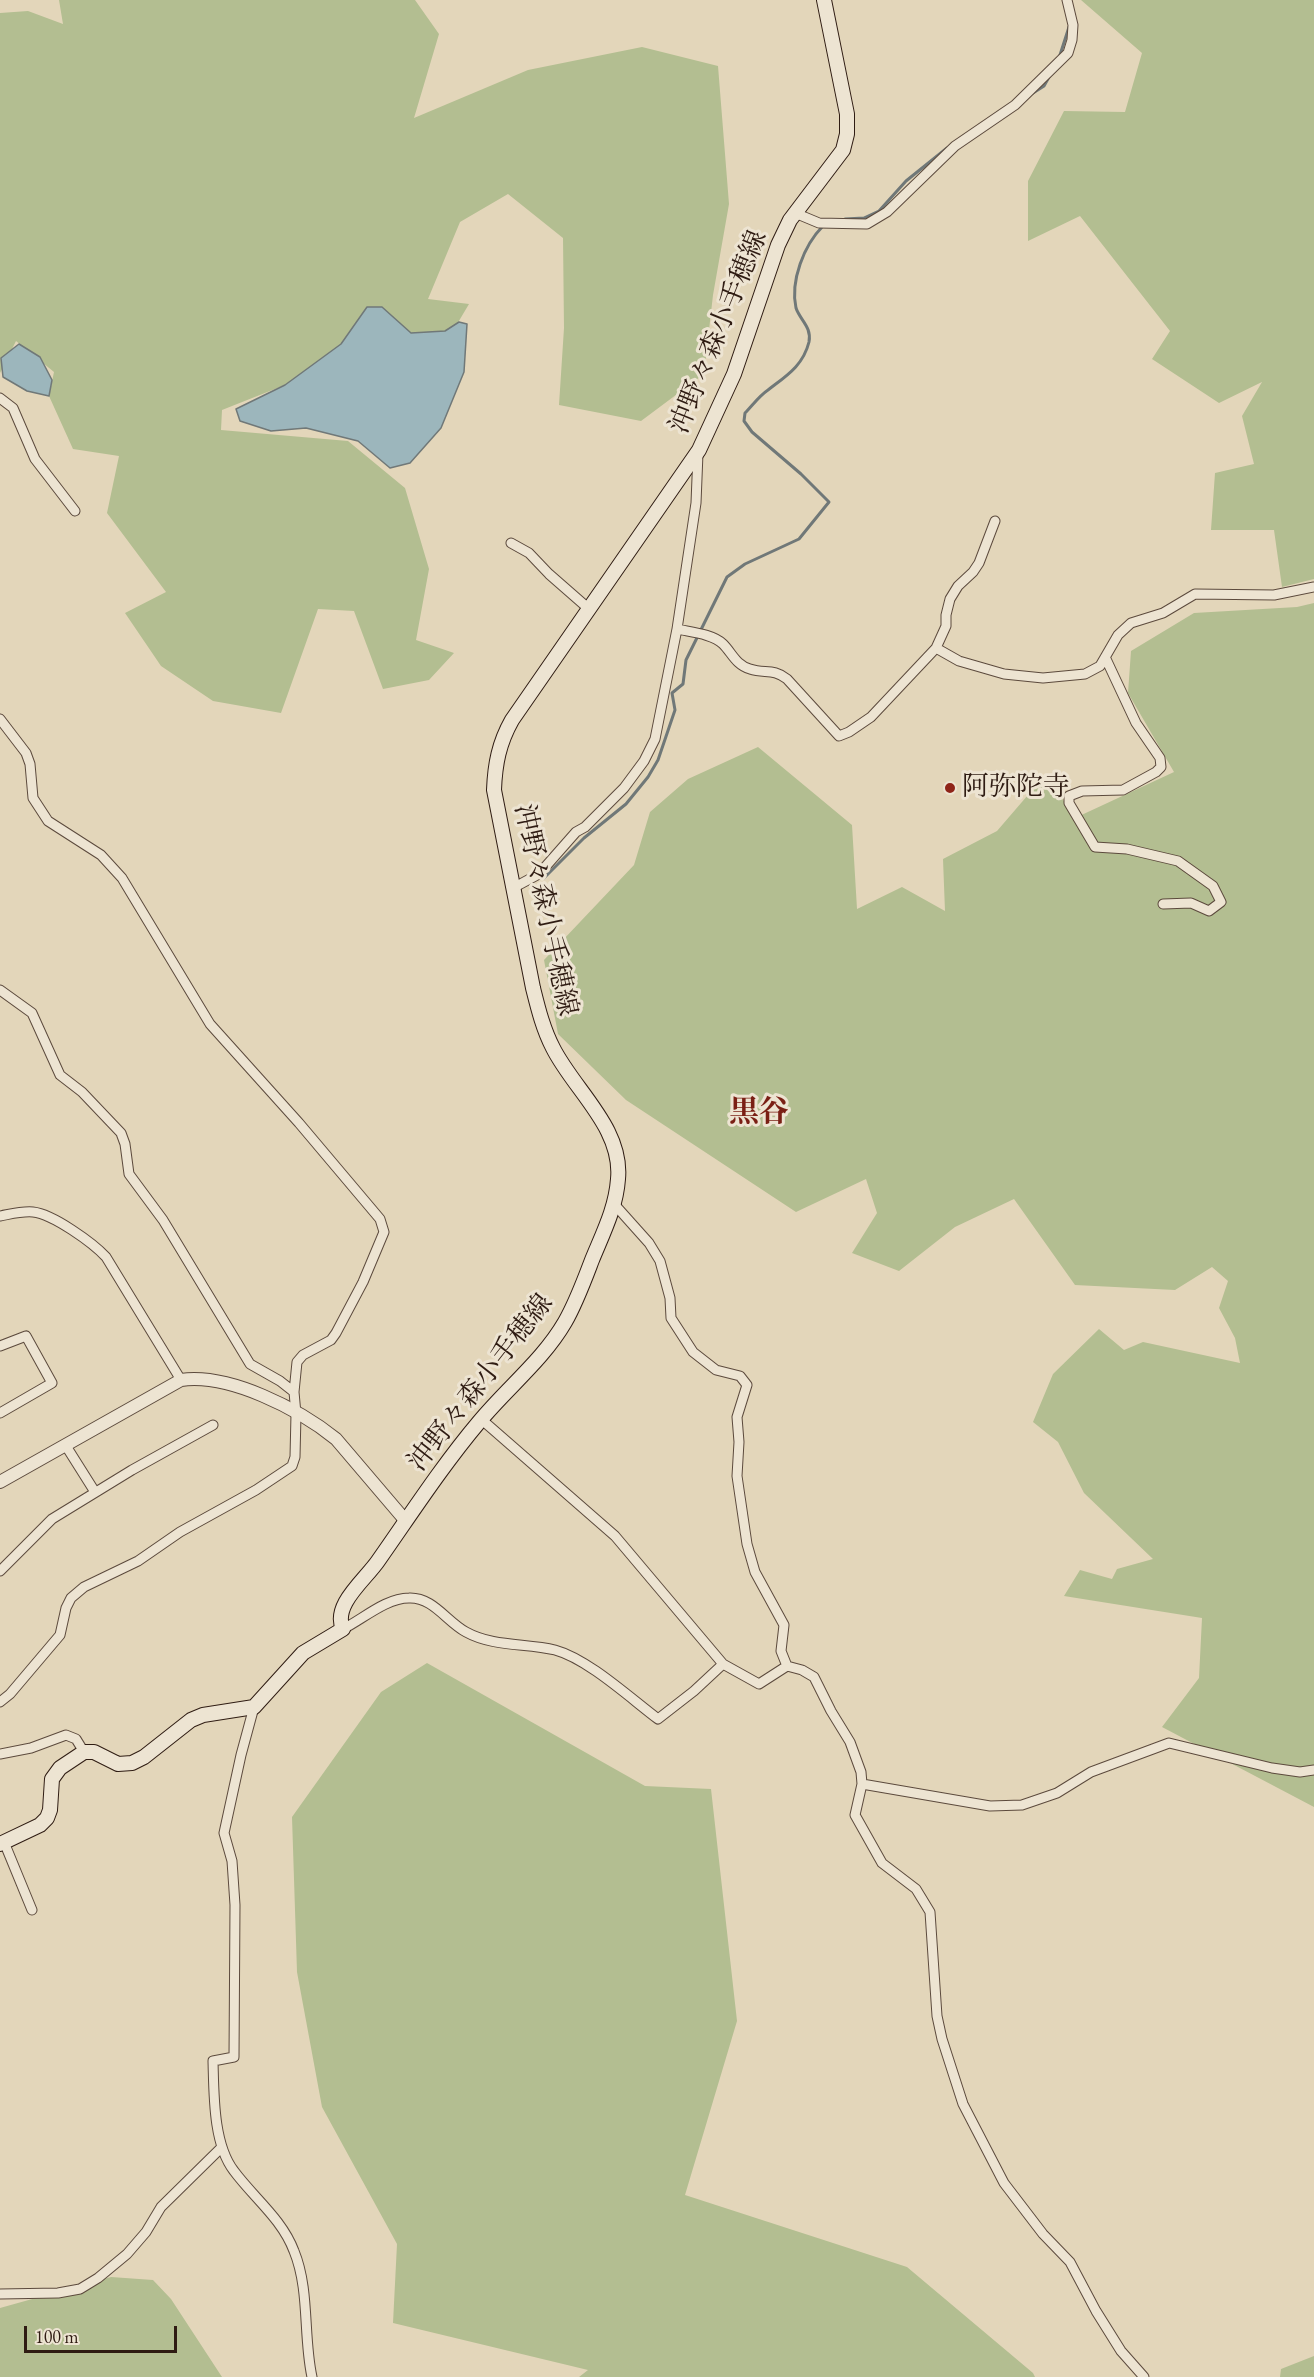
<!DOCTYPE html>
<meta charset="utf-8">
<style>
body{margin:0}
#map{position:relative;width:1314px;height:2377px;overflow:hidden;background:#e3d6ba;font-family:"EB Garamond",serif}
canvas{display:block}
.scale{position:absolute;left:24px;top:2326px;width:153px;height:27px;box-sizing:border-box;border:3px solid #2f1c13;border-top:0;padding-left:8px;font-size:18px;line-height:21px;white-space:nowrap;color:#2f1c13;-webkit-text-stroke:4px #ede4d2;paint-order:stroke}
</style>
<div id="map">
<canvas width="1314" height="2377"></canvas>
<div class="scale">100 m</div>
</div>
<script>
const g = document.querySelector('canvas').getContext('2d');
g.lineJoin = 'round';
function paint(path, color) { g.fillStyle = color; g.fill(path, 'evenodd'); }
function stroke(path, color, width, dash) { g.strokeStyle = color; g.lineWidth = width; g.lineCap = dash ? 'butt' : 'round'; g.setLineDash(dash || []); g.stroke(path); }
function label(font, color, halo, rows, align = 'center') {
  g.font = font + ' "EB Garamond","Noto Serif JP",serif'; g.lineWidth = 6; g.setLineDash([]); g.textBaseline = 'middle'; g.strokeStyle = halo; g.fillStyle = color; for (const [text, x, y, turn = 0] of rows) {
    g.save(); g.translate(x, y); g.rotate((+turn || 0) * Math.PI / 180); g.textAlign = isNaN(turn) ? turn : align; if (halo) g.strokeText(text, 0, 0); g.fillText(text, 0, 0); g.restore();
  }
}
paint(new Path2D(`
 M59 0H415L439 34 414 118 528 70 642 47 718 66 729 204 713 295 704 374 641 421 559 405 564 328 563 238 508 194 460 222 428 299 469 304 450 336 332 357 285 385 222 410 221 430 348 441 405 488 429 569 416 640 454 653 429 680 383 689 354 611 318 609 281 713 213 701 161 666 125 613 166 592 107 513 119 456 73 449 49 396 54 372 16 341 0 373V13L28 11 63 24Z
 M1081 0H1314V579L1282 587 1274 530H1211L1215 473 1254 464 1242 416 1262 382 1219 403 1152 359 1170 331 1080 216 1028 241V181L1064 111 1125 112 1142 53Z
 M1314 603V1807L1162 1727 1199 1678 1202 1618 1064 1596 1080 1570 1112 1579 1117 1569 1153 1559 1084 1493 1058 1442 1033 1422 1053 1374 1099 1329 1124 1350 1143 1342 1240 1363 1235 1338 1219 1308 1228 1281 1212 1267 1175 1290 1075 1285 1014 1199 955 1227 899 1271 852 1253 877 1213 866 1179 796 1212 626 1100 558 1034 544 960 634 865 650 812 688 779 758 747 852 825 857 909 902 887 945 911 943 859 997 831 1046 774 1075 818 1174 772 1128 693 1131 651 1194 613 1297 607Z
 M427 1663 645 1786 711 1789 737 2021 685 2195 907 2267 1033 2373 1035 2377H579L588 2370 393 2323 397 2244 322 2107 297 1972 292 1817 381 1692Z
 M111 2277 153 2280 171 2299 222 2377H0V2308Z
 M1314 2356V2377H1280L1281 2369Z`), '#b3be91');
const water = new Path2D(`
 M367 307H382L411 333 445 331 459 322 467 324 464 372 441 428 410 463 390 468 358 441 306 428 271 431 240 421 236 409 285 385 341 344Z
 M19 344 40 357 52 380 49 396 27 391 3 377 1 358Z`);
paint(water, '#9cb6bc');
stroke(water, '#707878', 1.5);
stroke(new Path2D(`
 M1059 58 1069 27
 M1033 93 1044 86 1049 77
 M845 219 864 218 879 211 906 181 947 148
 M544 878 584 838 626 804 648 777 658 760 675 710 672 693 683 684 686 660 727 577 745 564 799 539 829 502 801 474 752 432 744 421 745 413C752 406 759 396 768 390 786 376 803 366 809 342 812 327 800 320 796 308 790 281 804 245 823 226`), '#707878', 3);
const minor = new Path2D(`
 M795 213 819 223 867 224 887 212 955 146 1015 105 1068 53 1072 40 1073 25 1067 0
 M0 398 13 408 35 459 75 511
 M511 543 529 553 549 574 589 609
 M677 629C690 632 713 634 723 644 732 653 736 665 750 669 765 674 773 668 787 679L839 736 849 732 871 717 936 648 946 626V615L950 599 958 586 973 572 979 563 995 521
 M936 648 959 661 1004 674 1043 678 1085 674 1100 666 1118 635 1131 623 1163 613 1195 594 1274 595 1314 587
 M1106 659 1136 723 1160 758 1161 767 1156 772 1123 790 1082 791 1069 796V803L1095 847 1127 849 1178 861 1213 886 1221 902 1209 911 1191 903 1163 904
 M0 719 26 753 30 764 33 798 48 821 101 855 122 878 210 1024 299 1123 380 1219 384 1232 363 1282 336 1333 331 1340 303 1355 297 1362 294 1392 296 1414 295 1457 292 1466 256 1490 180 1532 138 1561 84 1587 71 1598 66 1608 60 1635 10 1694 0 1702
 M513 888 539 874 576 832 585 827 624 788 644 761 655 739 677 629 696 503 698 453
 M0 990 32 1013 60 1075 82 1092 121 1133 125 1144 129 1174 163 1220 250 1364 280 1381 294 1392
 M615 1205 649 1243 660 1261 670 1298 671 1318 693 1352 716 1370 740 1376 747 1385 737 1417 739 1442 737 1476 747 1544 755 1572 784 1625 781 1651 787 1666 802 1670 814 1677 831 1711 850 1742 861 1772 862 1784 855 1815 882 1863 916 1889 930 1912 937 2016 942 2039 963 2104 1004 2183 1043 2234 1070 2262 1096 2311 1121 2351 1144 2377
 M0 1216C11 1214 22 1211 33 1212 53 1214 93 1243 106 1257L181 1380
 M0 1346 26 1336 52 1383 0 1413
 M481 1419 615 1536 723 1664 759 1684 787 1666
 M66 1446 95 1492
 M0 1571 52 1519 132 1470 213 1425
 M343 1629C363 1619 386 1598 409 1598 433 1597 446 1621 466 1632 493 1647 526 1643 555 1650 588 1659 630 1698 658 1719L694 1691 723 1664
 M254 1707 241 1755 224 1833 232 1861 235 1905 234 2057 213 2061C214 2094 213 2144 234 2171 254 2198 282 2219 294 2251 310 2290 303 2336 312 2377
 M0 1754 31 1748 66 1735 76 1739 84 1752
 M862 1784 990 1806 1022 1805 1057 1793 1091 1772 1169 1743 1272 1768 1300 1772 1314 1770
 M4 1842 32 1910
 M0 2294 58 2293 80 2289 98 2278 127 2254 146 2232 161 2207 222 2147`);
const tertiary = new Path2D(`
 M0 1482 181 1380C229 1373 299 1409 336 1439L405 1520`);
const secondary = new Path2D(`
 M0 1844 40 1825 47 1818 50 1810 52 1779 60 1768 84 1752H94L118 1764 132 1763 144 1757 191 1720 203 1715 254 1707 303 1653 343 1629C332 1605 365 1580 378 1561 411 1514 442 1466 479 1422 507 1388 543 1360 565 1322 576 1303 584 1281 592 1260 603 1233 616 1208 618 1179 623 1128 574 1090 553 1048 543 1029 538 1008 533 988L494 790C495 764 499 743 512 720L699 450 734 374 778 245 790 220 843 150 847 134V114L824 0`);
stroke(minor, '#5c4a3d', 11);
stroke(tertiary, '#5c4a3d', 14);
stroke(secondary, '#2f1c13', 16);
stroke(minor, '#ede4d2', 9);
stroke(tertiary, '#ede4d2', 12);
stroke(secondary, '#ede4d2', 14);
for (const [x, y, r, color] of [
 [950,788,6,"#8f2418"]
]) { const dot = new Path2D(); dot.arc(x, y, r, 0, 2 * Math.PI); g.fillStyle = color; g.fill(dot); stroke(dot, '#ede4d2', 2); }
label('27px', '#2f1c13', '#ede4d2', [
 ["沖野々森小手穂線",719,332,-68],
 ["沖野々森小手穂線",545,910,78],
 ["沖野々森小手穂線",481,1383,-52]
]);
label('27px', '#2f1c13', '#ede4d2', [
 ["阿弥陀寺",962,788]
], 'left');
label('bold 30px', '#7a1f14', '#ede4d2', [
 ["黒谷",759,1113]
]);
</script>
